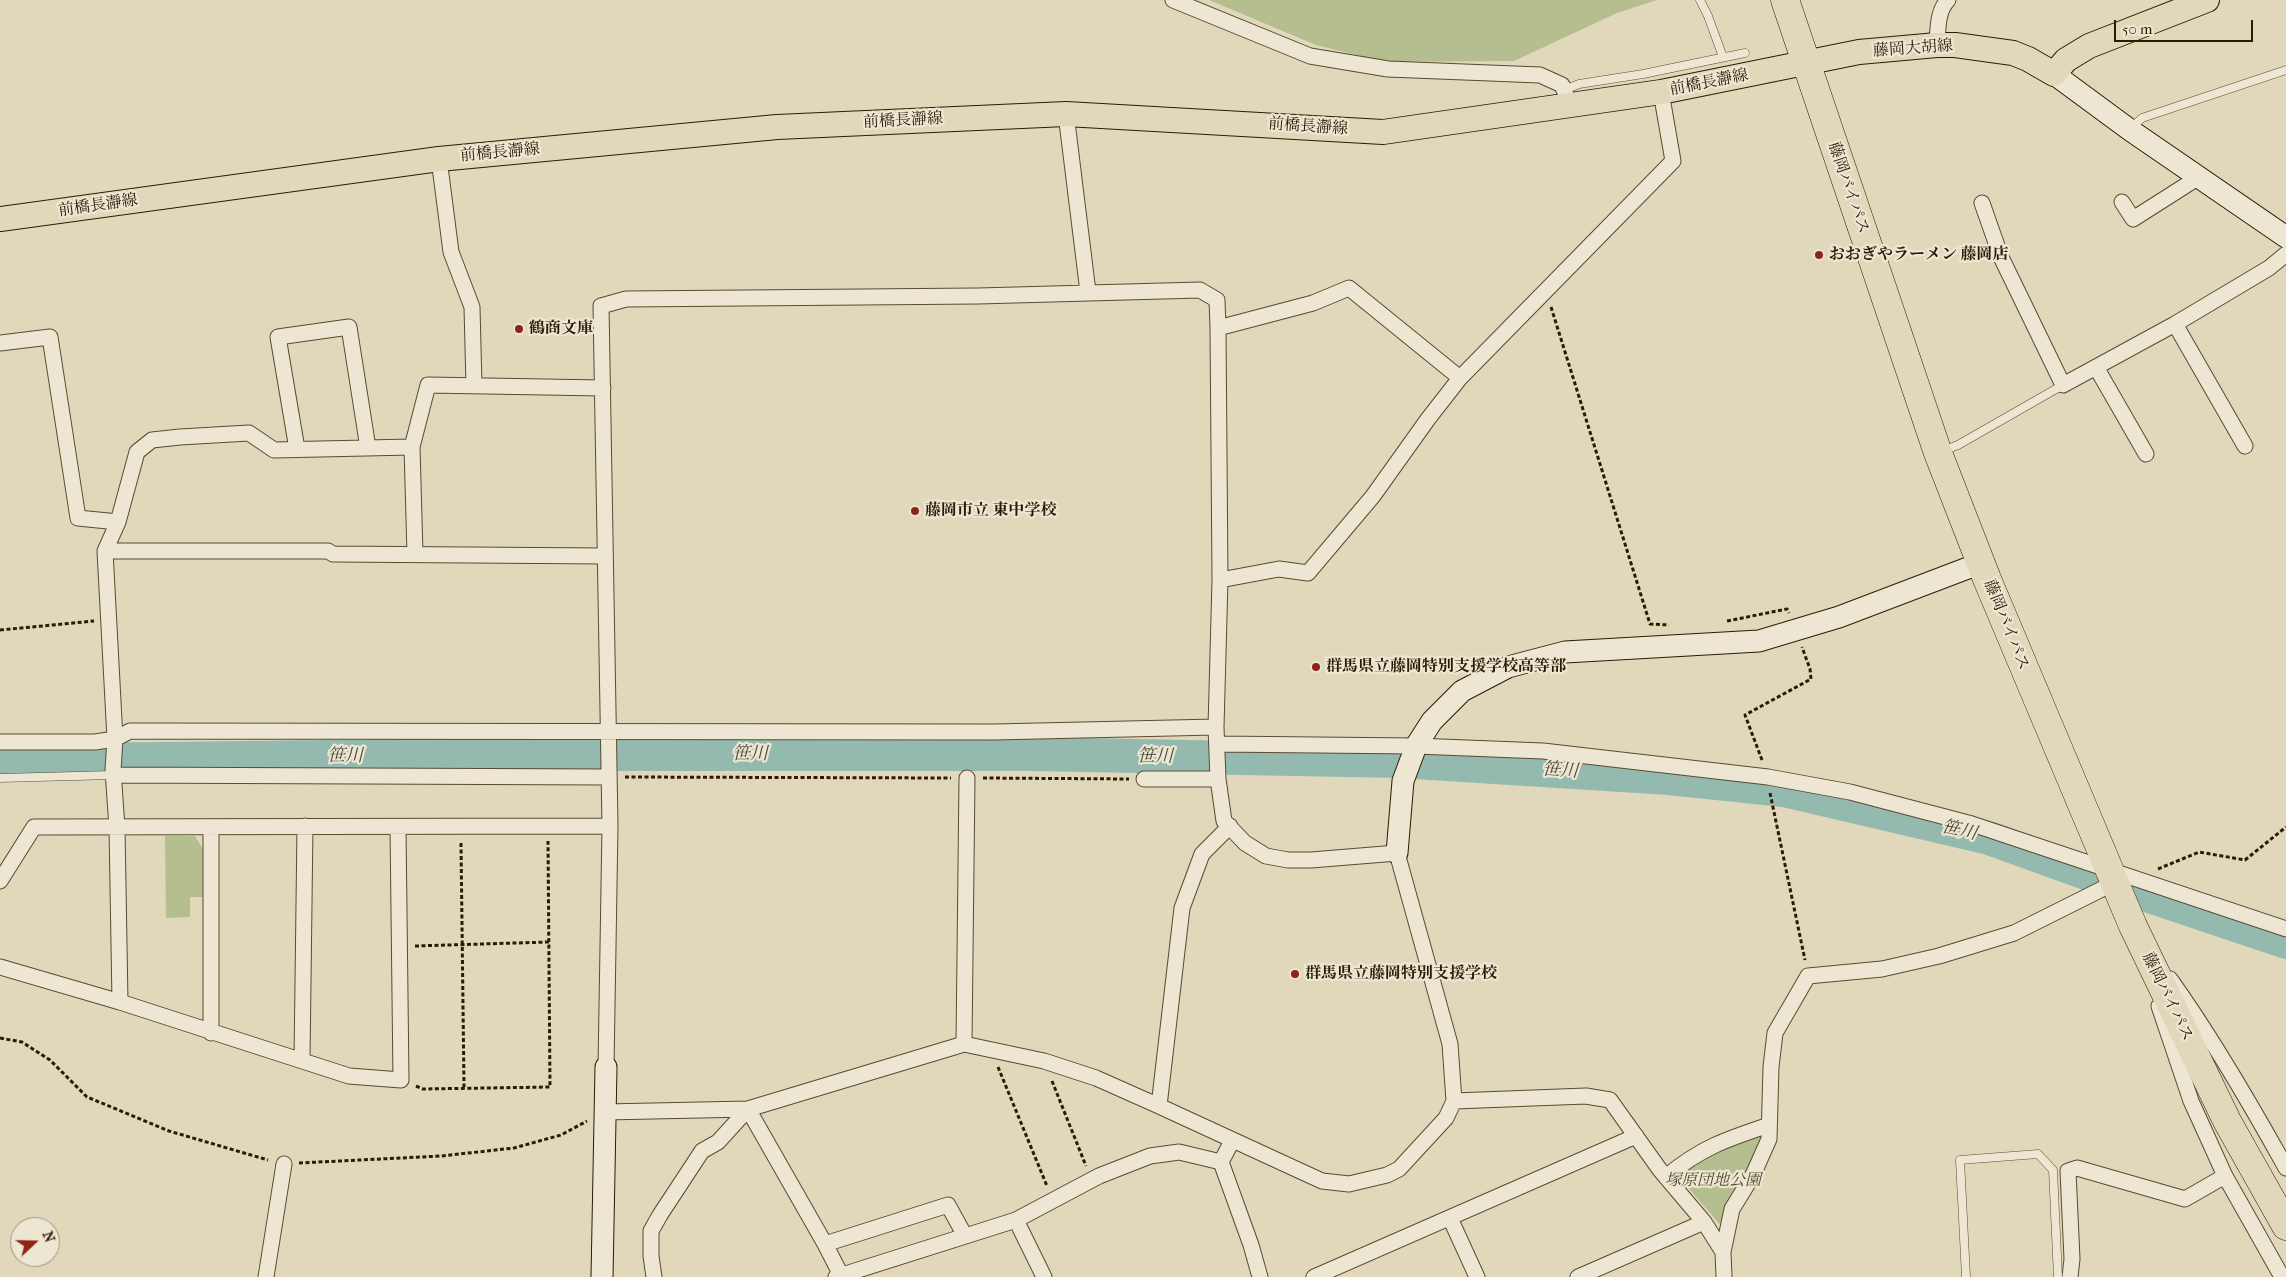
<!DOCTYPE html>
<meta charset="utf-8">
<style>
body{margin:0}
#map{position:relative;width:2286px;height:1277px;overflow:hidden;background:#e1d8bb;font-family:"IM FELL French Canon",serif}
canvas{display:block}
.north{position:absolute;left:10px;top:1217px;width:50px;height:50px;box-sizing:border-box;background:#ece6d3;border:1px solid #a0947f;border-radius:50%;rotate:69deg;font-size:14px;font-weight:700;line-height:20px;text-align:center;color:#2d1a02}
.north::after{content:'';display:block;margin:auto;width:18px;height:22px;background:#8f2418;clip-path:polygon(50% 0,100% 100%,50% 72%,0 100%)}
.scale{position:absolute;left:2114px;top:20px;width:139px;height:22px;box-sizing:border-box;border:2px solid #2d1a02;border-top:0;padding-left:6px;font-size:15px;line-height:18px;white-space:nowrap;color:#2d1a02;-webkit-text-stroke:4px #ece6d3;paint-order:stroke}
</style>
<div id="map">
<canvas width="2286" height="1277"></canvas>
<div class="north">N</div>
<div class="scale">50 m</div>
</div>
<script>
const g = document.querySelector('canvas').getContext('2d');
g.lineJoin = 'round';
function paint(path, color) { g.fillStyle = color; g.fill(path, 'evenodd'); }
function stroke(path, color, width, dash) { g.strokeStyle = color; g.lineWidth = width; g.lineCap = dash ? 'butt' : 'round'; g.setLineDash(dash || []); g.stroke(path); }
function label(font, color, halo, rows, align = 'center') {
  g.font = font + ' "IM FELL French Canon","Noto Serif JP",serif'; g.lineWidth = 4.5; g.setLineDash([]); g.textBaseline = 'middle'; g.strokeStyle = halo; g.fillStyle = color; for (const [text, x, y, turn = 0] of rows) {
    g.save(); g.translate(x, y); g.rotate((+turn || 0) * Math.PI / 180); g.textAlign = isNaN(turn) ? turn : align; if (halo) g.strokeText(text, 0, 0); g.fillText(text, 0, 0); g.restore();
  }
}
paint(new Path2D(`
 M1209 0H1657L1617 13 1514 61 1385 62 1316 45Z
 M165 836H195L203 849V897H190V917L166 918Z
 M1763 1136 1751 1168 1733 1191 1724 1208V1224L1722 1227 1679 1177C1705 1157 1731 1145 1763 1136Z`), '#b4be8e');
stroke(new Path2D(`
 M0 758 78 760 578 754H1032L1399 761 1669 778 1784 790 1989 838 2158 899 2286 942`), '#94bab0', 34);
const lane = new Path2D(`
 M1700 0 1708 16 1723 57
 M1564 90 1579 84 1643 74 1745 53
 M2130 129 2142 118 2286 70
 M1942 451 1958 445 2063 385
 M0 778 114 775
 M1966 1277 1960 1160 2038 1154 2053 1170 2058 1277`);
const street = new Path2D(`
 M1173 0 1310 56 1388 69 1540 75 1562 85 1570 105
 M1937 45C1938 30 1937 11 1948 0
 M1066 114 1088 292
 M439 159 451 252 472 307 474 386
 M2122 202 2133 219 2199 177
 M1982 203 2001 257 2063 385 2175 324 2269 268 2286 254
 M2175 324 2245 446
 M1218 328 1313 303 1349 288 1460 378
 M0 343 50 337 78 518 118 522
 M2096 367 2146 454
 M412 447 415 554
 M297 449 278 337 349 327 368 448
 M105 551H328L333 554 605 556
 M1220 580 1279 569 1308 573 1373 496 1428 419 1460 378 1673 161 1661 92
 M0 742H95L115 739 130 731 994 732 1216 727
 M1218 744 1416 746 1543 751 1768 777 1850 792 1972 824 2286 929
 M114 775 609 777
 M1144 779H1218
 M1230 826 1202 854 1182 908 1159 1106 1322 1181 1349 1184 1387 1175 1399 1169 1446 1118 1454 1101
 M211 828V1033
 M0 881 34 827 610 826
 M0 967 120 1002 349 1076 401 1080 398 827
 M2170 979C2213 1039 2250 1103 2286 1168
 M120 1002 117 828 113 770 115 739 105 551 118 522 137 452 152 440 180 437 249 433 274 450 412 447 428 385 603 388
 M2159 1006 2191 1101 2225 1176 2282 1277
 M964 1044 967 778
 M302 1060 305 826
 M606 1067 610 826 601 306 626 299 978 296 1200 290 1217 300 1218 328 1220 580 1216 727 1218 779 1224 821 1245 843 1266 856 1288 860H1311L1397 853 1450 1044 1454 1101 1586 1096 1610 1100 1660 1170 1704 1222 1723 1252
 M605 1112 748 1109 825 1244 842 1277
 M1232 1141 1221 1162 1251 1245 1260 1277
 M1666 1177C1700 1148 1727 1139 1769 1125
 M1450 1218 1477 1277
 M1016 1220 1044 1277
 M825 1244 948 1205 965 1236
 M266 1277 284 1164
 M654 1277 651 1256V1231L660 1215 702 1151 718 1142 748 1109 964 1044 1044 1061 1096 1078 1159 1106
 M836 1277 1016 1220 1099 1176 1150 1156 1179 1152 1221 1162
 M1314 1277 1636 1136
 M1578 1277 1704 1222
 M1724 1277 1723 1252 1732 1209 1753 1175 1769 1139 1771 1067 1775 1033 1808 976 1882 969 1939 956 2014 933 2114 883
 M2070 1277 2072 1259 2068 1171 2077 1168 2185 1199 2225 1176`);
const secondary = new Path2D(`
 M2054 74 2130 130 2286 237
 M1397 853 1403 781 1416 746 1432 721 1462 691 1508 667 1565 652 1759 641 1839 617 1981 563
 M602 1277 606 1067`);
const primary = new Path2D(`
 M0 219 439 159 777 127 1066 114 1383 132 1661 92 1859 52 1937 45H1955L2013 53 2028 59 2054 74 2066 60 2089 46 2207 0`);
const highway = new Path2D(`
 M1785 0 1938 453 1987 579 2133 926 2227 1121 2286 1226`);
stroke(lane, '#5a4a30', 9);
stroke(street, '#5a4a30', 17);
stroke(secondary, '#2d1a02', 23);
stroke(primary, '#2d1a02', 26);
stroke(highway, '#2d1a02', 29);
stroke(new Path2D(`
 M1551 307 1650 624 1669 625
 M1727 621 1787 609 1789 613
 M0 630 94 621
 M1762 760 1745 715 1811 679 1810 669 1802 647
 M625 777 951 778
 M983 778 1129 779
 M1770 793 1805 960
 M461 843 464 1087
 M2158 869 2199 852 2245 860 2286 827
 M415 946 549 942
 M0 1038 22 1042 50 1060 87 1097 169 1131 268 1160
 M998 1067 1047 1186
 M1052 1081 1086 1166
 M416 1086 423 1089 550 1087 548 841
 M299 1163 441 1156 514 1148 561 1135 587 1121`), '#2d1a02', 3, [4, 2.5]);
stroke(lane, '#ece6d3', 8);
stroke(street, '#ece6d3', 15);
stroke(secondary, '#ece6d3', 21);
stroke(primary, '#e1d8bb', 24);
stroke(highway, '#e1d8bb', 28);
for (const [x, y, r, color] of [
 [1819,255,5,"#8f2418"],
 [519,329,5,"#8f2418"],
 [915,511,5,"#8f2418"],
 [1316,667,5,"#8f2418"],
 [1295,974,5,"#8f2418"]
]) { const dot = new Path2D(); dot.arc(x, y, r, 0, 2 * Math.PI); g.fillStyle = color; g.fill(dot); stroke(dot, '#ece6d3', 2); }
label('16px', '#2d1a02', '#ece6d3', [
 ["藤岡大胡線",1913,49,-4],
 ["前橋長瀞線",1709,83,-11],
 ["前橋長瀞線",903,121,-3],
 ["前橋長瀞線",1308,127,4],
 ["前橋長瀞線",500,153,-5],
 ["藤岡バイパス",1848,188,71],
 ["前橋長瀞線",98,206,-8],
 ["藤岡バイパス",2006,625,68],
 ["藤岡バイパス",2167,997,64]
]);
label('bold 16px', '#2d1a02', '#ece6d3', [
 ["おおぎやラーメン 藤岡店",1829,255],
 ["鶴商文庫",529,329],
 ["藤岡市立 東中学校",925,511],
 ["群馬県立藤岡特別支援学校高等部",1326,667],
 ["群馬県立藤岡特別支援学校",1305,974]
], 'left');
label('italic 16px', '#564b2c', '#ece6d3', [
 ["塚原団地公園",1713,1181]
]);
label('italic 18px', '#4c4a36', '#ece6d3', [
 ["笹川",750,755],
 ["笹川",345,757],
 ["笹川",1155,757,1],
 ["笹川",1560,771,4],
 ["笹川",1959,831,13]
]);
</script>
